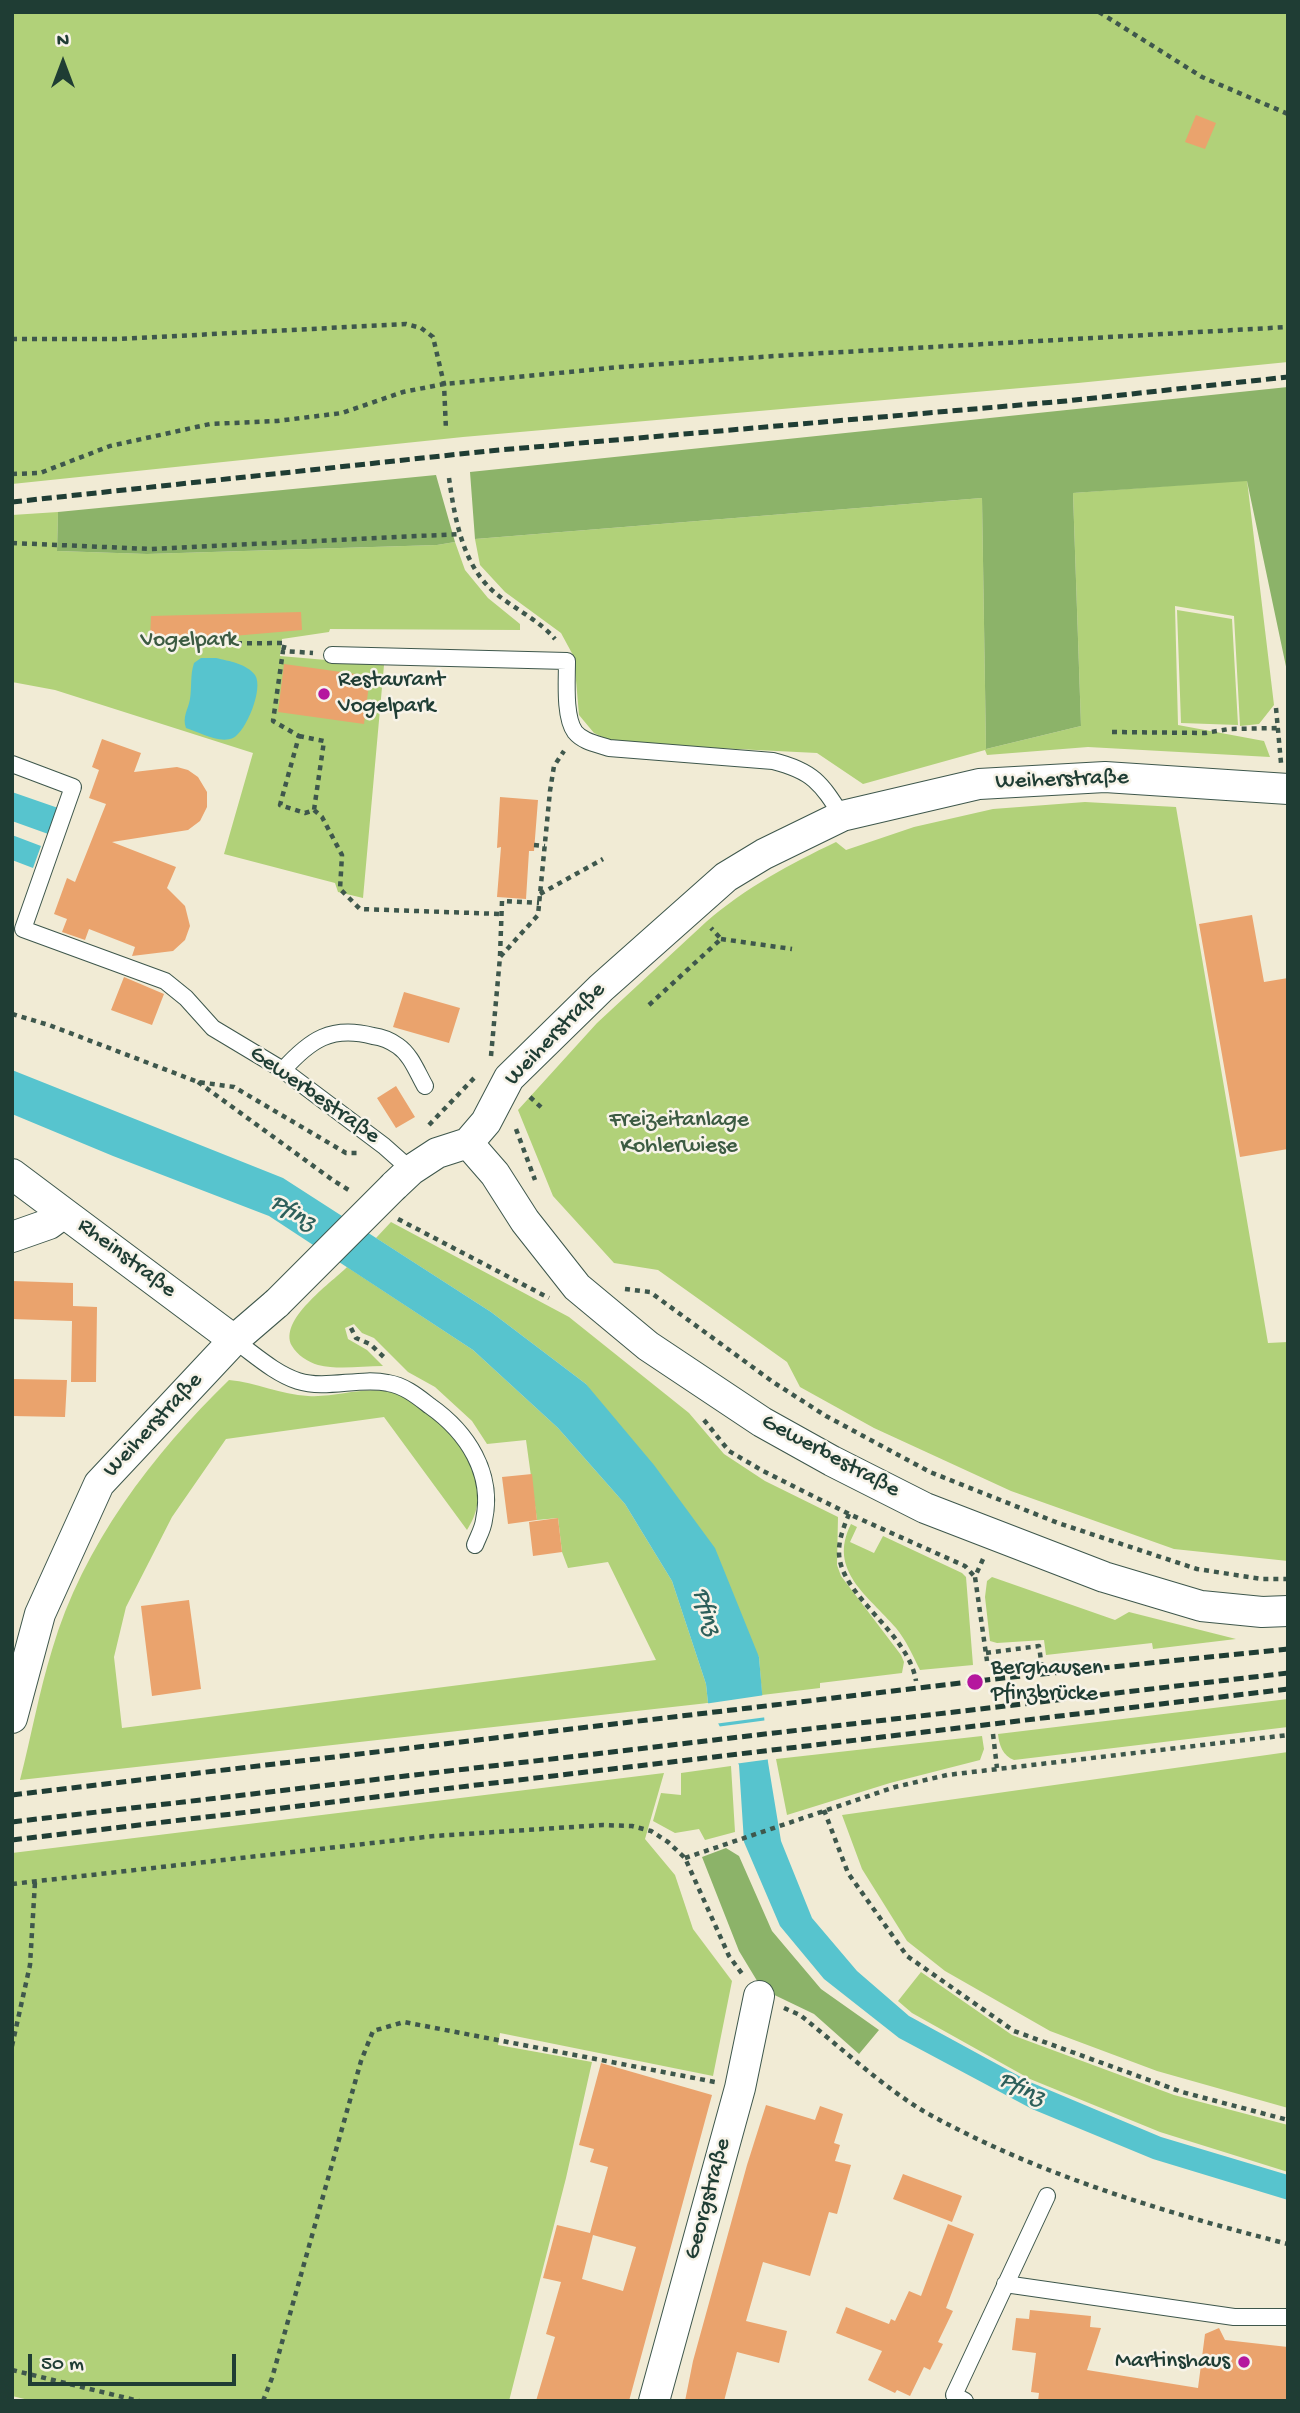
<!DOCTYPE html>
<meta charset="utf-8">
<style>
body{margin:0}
#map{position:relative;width:1300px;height:2413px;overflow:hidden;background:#f1ebd5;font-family:"Gochi Hand",sans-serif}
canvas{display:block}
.frame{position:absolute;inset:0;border:14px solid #1f3d34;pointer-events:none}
.north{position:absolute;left:28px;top:28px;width:70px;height:70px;-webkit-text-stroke:5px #f7f3e8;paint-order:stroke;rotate:0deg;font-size:19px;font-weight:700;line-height:28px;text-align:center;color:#1f3d34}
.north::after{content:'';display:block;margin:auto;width:24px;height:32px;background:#1f3d34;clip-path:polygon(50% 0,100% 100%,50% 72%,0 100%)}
.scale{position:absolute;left:28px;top:2354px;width:208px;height:32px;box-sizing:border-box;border:4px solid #1f3d34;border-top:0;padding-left:9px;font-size:21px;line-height:24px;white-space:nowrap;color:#1f3d34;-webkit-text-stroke:5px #f7f3e8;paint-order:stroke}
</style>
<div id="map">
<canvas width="1300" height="2413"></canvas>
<div class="frame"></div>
<div class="north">N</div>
<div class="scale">50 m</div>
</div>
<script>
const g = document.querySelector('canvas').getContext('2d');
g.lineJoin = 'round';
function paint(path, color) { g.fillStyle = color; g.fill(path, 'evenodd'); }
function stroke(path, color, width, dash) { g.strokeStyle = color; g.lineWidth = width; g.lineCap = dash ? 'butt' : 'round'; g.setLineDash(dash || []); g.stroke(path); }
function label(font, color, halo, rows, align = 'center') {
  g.font = font + ' "Gochi Hand",sans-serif'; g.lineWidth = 5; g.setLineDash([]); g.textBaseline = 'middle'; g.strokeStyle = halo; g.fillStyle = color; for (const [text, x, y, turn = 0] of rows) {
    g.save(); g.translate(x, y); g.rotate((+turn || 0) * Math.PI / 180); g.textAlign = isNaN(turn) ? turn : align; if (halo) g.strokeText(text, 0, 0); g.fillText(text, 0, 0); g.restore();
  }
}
paint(new Path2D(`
 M12 12H1288V362L1078 383 463 437 12 484Z
 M1247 480 1274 705 1259 724 1240 726 1234 616 1175 606 1178 725 1264 741 1270 757 1088 747 987 755 985 750 863 784 817 753 615 743 594 733 579 715 574 657 561 633 505 592 480 565 475 539 982 498 986 749 1081 726 1073 493Z
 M58 512 57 551 147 554 437 545 455 542 465 570 488 598 520 624V630L330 629 329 632 282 639 280 656 384 665 363 898 338 892 335 883 224 854 253 753 55 690 12 682V515Z
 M1177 610 1232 619 1238 725 1181 723Z
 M1085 802 1176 807 1268 1343 1288 1342V1561L1174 1549 1011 1491 874 1428 800 1387 787 1362 658 1270 614 1263 553 1196 518 1110 597 1023 706 922C745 888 790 864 836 842L846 850 914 827 993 809Z
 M391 1222 569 1317 689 1413 724 1454 765 1481 838 1517 837 1565 841 1576 901 1655 904 1662 902 1673 820 1683V1688L762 1695 759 1657 586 1384 491 1312 376 1238Z
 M347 1267 473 1350 558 1428 625 1504 672 1581 706 1684 708 1703 20 1780C31 1737 39 1692 52 1650 83 1545 152 1455 229 1380 256 1382 281 1395 308 1396 337 1398 365 1385 394 1393 408 1397 418 1406 430 1415 463 1443 496 1487 467 1530L384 1417 226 1439 172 1517 126 1607 114 1657 122 1728 656 1660 608 1562 568 1568 562 1552 558 1518 537 1520 526 1440 487 1444 472 1421 435 1387 408 1372 374 1338 362 1333 354 1324 345 1328 348 1339 367 1350 383 1366C361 1366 339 1370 318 1365 308 1362 297 1355 292 1346 278 1320 330 1284 347 1267Z
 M851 1524 857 1527 850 1542 874 1553 883 1536 962 1573 966 1577 973 1665 920 1670C913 1656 906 1640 896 1628 869 1596 827 1571 851 1524Z
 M992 1577 1115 1620 1129 1612 1236 1639 1153 1649 1152 1643 1046 1655 1044 1640 997 1643 990 1641 985 1597 987 1581Z
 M1288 1699V1727L1014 1760C1003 1756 999 1745 998 1734Z
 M982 1736 984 1749 980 1760 890 1783 787 1815 776 1759Z
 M1288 1752V2108L1157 2071 1050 2031 945 1971 907 1941 862 1869 842 1815Z
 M731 1766 735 1832 705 1840 699 1829 675 1833 653 1821 661 1793 681 1795V1773Z
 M664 1773 645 1839 675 1875 693 1929 732 1981 713 2076 500 2033 498 2045 592 2062 566 2178 509 2401H33L12 2396V1853Z
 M921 1972 1012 2035 1174 2095 1288 2125V2172L1160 2132 1030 2079 912 2013 898 2001Z`), '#b1d179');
paint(new Path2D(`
 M1288 387V676L1247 481 1073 493 1081 726 986 749 982 498 475 539 470 472Z
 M436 475 455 542 437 545 147 554 57 551 58 512Z
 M726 1848 739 1856 772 1931 821 1989 879 2030 859 2054 814 2014 762 1989 739 1951 702 1857Z`), '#8cb369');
paint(new Path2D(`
 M216 658C229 661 247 664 255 675 264 688 246 732 233 738 219 744 199 732 186 728 182 717 188 710 190 699 192 686 190 675 194 663L201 658Z
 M12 792 61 809 51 835 12 821Z
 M12 835 41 846 33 868 12 860Z
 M12 1070 283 1178 491 1312 586 1384 654 1465 715 1548 759 1657 768 1762 781 1841 812 1918 857 1971 909 2016 1030 2082 1161 2137 1288 2175V2200L1153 2159 1032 2109 899 2038 824 1979 780 1926 744 1842 739 1765 708 1703 706 1684 672 1581 625 1504 558 1428 473 1350 269 1216 113 1156 12 1114Z`), '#57c4ce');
paint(new Path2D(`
 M765 1695 767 1717 714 1724 704 1704Z
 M768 1720 771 1759 734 1764 716 1727Z`), '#f1ebd5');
paint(new Path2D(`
 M1196 115 1216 123 1205 149 1185 142Z
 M301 612 302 630 210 638 150 639 151 616Z
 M284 664 370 676 364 724 278 712Z
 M102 739 141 753 134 772 177 767 188 770 198 777 207 792V807L200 821 188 830 112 842 176 867 167 888 185 906 190 926 185 940 173 951 132 956 135 947 89 929 85 940 62 932 67 919 54 914 67 878 75 882 106 804 89 798 99 770 92 767Z
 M500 797 538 800 534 851H529L526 899 497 897 501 847 497 848Z
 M1252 915 1264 982 1288 978V1149L1240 1157 1199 924Z
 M124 977 164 994 152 1025 111 1010Z
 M404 992 460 1008 449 1043 393 1027Z
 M396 1086 415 1117 396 1128 377 1098Z
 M12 1281 73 1283V1306L97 1307 96 1382H71L72 1321 12 1319Z
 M12 1379 67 1380 65 1417 12 1416Z
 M532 1474 537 1520 508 1524 502 1477Z
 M558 1518 562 1552 533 1556 529 1522Z
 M189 1600 201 1689 152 1696 141 1606Z
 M601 2063 712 2095 629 2401H536L555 2337 546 2334 561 2282 543 2278 557 2225 590 2233 608 2167 590 2162 594 2149 579 2145ZM593 2235 636 2247 623 2291 582 2279Z
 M766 2105 815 2120 820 2106 843 2114 834 2143 840 2145 835 2161 851 2165 837 2214 829 2212 810 2276 763 2262 746 2321 787 2331 779 2363 737 2352 724 2401H685L693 2361 747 2165Z
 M903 2174 962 2196 952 2222 893 2199Z
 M948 2224 974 2234 946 2308 953 2311 938 2342 943 2344 930 2370 924 2367 910 2396 897 2390 895 2393 868 2380 882 2351 836 2333 846 2307 889 2324 891 2319 895 2321 909 2291 921 2296Z
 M1030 2310 1091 2316 1090 2327 1101 2328 1087 2370 1198 2388 1205 2334 1219 2328 1225 2340 1288 2347V2401H1038L1039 2393 1031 2392 1036 2353 1012 2350 1016 2318 1029 2319Z`), '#eaa36d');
const service = new Path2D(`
 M332 655 567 661C567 680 564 717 575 732 583 742 598 744 609 748L773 761C813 771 821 783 842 816
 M12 764 73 787 23 929 165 981 186 998 213 1028 283 1070 384 1146 411 1170
 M283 1070C310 1040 331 1025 373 1036 381 1037 391 1041 398 1046 411 1055 417 1072 425 1086
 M234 1340C254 1354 274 1373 298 1381 326 1390 359 1377 388 1383 405 1386 417 1396 430 1406 467 1432 494 1473 484 1520 483 1529 478 1537 475 1545
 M1005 2284 1234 2317H1288
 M965 2401 954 2395 1047 2196`);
const minor = new Path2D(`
 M468 1143 495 1174 525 1221 577 1287 648 1346 762 1422 832 1461 925 1508 1104 1577 1201 1606 1262 1612 1288 1611
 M12 1174 64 1213
 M394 1186 411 1170 437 1153 468 1143 486 1122 509 1078 601 988 726 877 764 854 842 816 979 784 1105 777 1288 789
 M12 1237 49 1224 64 1213 234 1340
 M12 1718 40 1614 99 1484 234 1340 277 1303
 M654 2401 740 2088 759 1996`);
stroke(service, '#3e574c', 18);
stroke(minor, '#3e574c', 32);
stroke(new Path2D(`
 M1099 12 1202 77 1288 114
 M12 339H118L406 324 421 328 433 337 444 384 446 430
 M12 474 40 473 110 446 210 424 277 421 342 413 403 392 444 384 620 367 789 355 1288 327
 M449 478C455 520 463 569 499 596 517 610 541 622 555 639
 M12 543 151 549 460 534
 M157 644 285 643 283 651
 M1276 708 1281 763
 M1112 732 1205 733 1229 729 1278 728
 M299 736 324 741 314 810 305 813 280 805 299 736 273 721 283 651 313 653
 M314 810 322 817 342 855 340 889 360 909 501 914
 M534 845 545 846
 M540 894 603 859
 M721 939 792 949
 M500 956 502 901 539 903
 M649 1005 721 939 711 928
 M12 1014 49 1025 198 1082 234 1087 346 1153H357
 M491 1056 500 957 538 915 550 791 554 766 564 751
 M198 1082 334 1181 352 1192
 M530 1097 543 1109
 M429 1125 476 1076
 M516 1129 535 1180
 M398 1219 549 1298
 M625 1289 650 1292 773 1382 826 1416 930 1472 1058 1523 1197 1569 1262 1579H1288
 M351 1328 356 1338 370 1344 387 1360
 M704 1420 729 1451 763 1471 849 1514 965 1566 975 1577
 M849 1514C844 1526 839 1539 839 1551 838 1595 908 1631 916 1681
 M983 1559 975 1577 987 1661
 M986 1653 1039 1646 1042 1668
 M993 1734 997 1768
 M824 1810 848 1873 907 1956 1014 2031 1182 2092 1288 2120
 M685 1858 895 1787 947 1775 1288 1735
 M12 1884 434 1836 603 1825 632 1826 651 1831 668 1842 685 1858 729 1956 743 1975
 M784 2008 800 2015C839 2046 883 2087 925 2112 1038 2175 1163 2212 1288 2244
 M12 2046 30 1965 35 1882
 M12 2370 139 2401
 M263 2401 272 2378 361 2061 373 2031 404 2022 715 2082`), '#3e574c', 4.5, [5, 5]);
stroke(service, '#fff', 16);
stroke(minor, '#fff', 30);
stroke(new Path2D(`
 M12 502 488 451 1066 401 1288 377
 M12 1795 1003 1678 1288 1649
 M12 1822 1288 1673
 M12 1840 1288 1689`), '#1f3d34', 5, [10, 5]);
const minorBridge = new Path2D(`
 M277 1303 394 1186`);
stroke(minorBridge, '#3e574c', 32, []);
stroke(minorBridge, '#fff', 30);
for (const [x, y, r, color] of [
 [324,694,7,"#b5179e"],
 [975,1682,9,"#b5179e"],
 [1244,2362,7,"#b5179e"]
]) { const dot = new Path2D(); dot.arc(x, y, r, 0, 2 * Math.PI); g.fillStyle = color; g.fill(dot); stroke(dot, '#f7f3e8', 2.5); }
label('23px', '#3c5b42', '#f7f3e8', [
 ["Vogelpark",189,641],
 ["Freizeitanlage",679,1121],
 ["Kohlerwiese",679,1147]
]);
label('23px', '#1f3d34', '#f7f3e8', [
 ["Restaurant",338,681],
 ["Vogelpark",338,707],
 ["Berghausen",991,1669],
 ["Pfinzbrücke",991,1695],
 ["Martinshaus",1230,2362,"right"]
], 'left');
label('23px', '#1f3d34', '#f7f3e8', [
 ["Weiherstraße",1062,781,-2],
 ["Weiherstraße",556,1035,-46],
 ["Gewerbestraße",314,1096,35],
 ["Rheinstraße",126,1259,37],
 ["Weiherstraße",154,1426,-47],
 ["Gewerbestraße",830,1457,28],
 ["Georgstraße",709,2199,-75]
]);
label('italic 24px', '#2d5f5a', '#f7f3e8', [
 ["Pfinz",292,1214,31],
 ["Pfinz",705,1612,73],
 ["Pfinz",1021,2090,26]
]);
</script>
